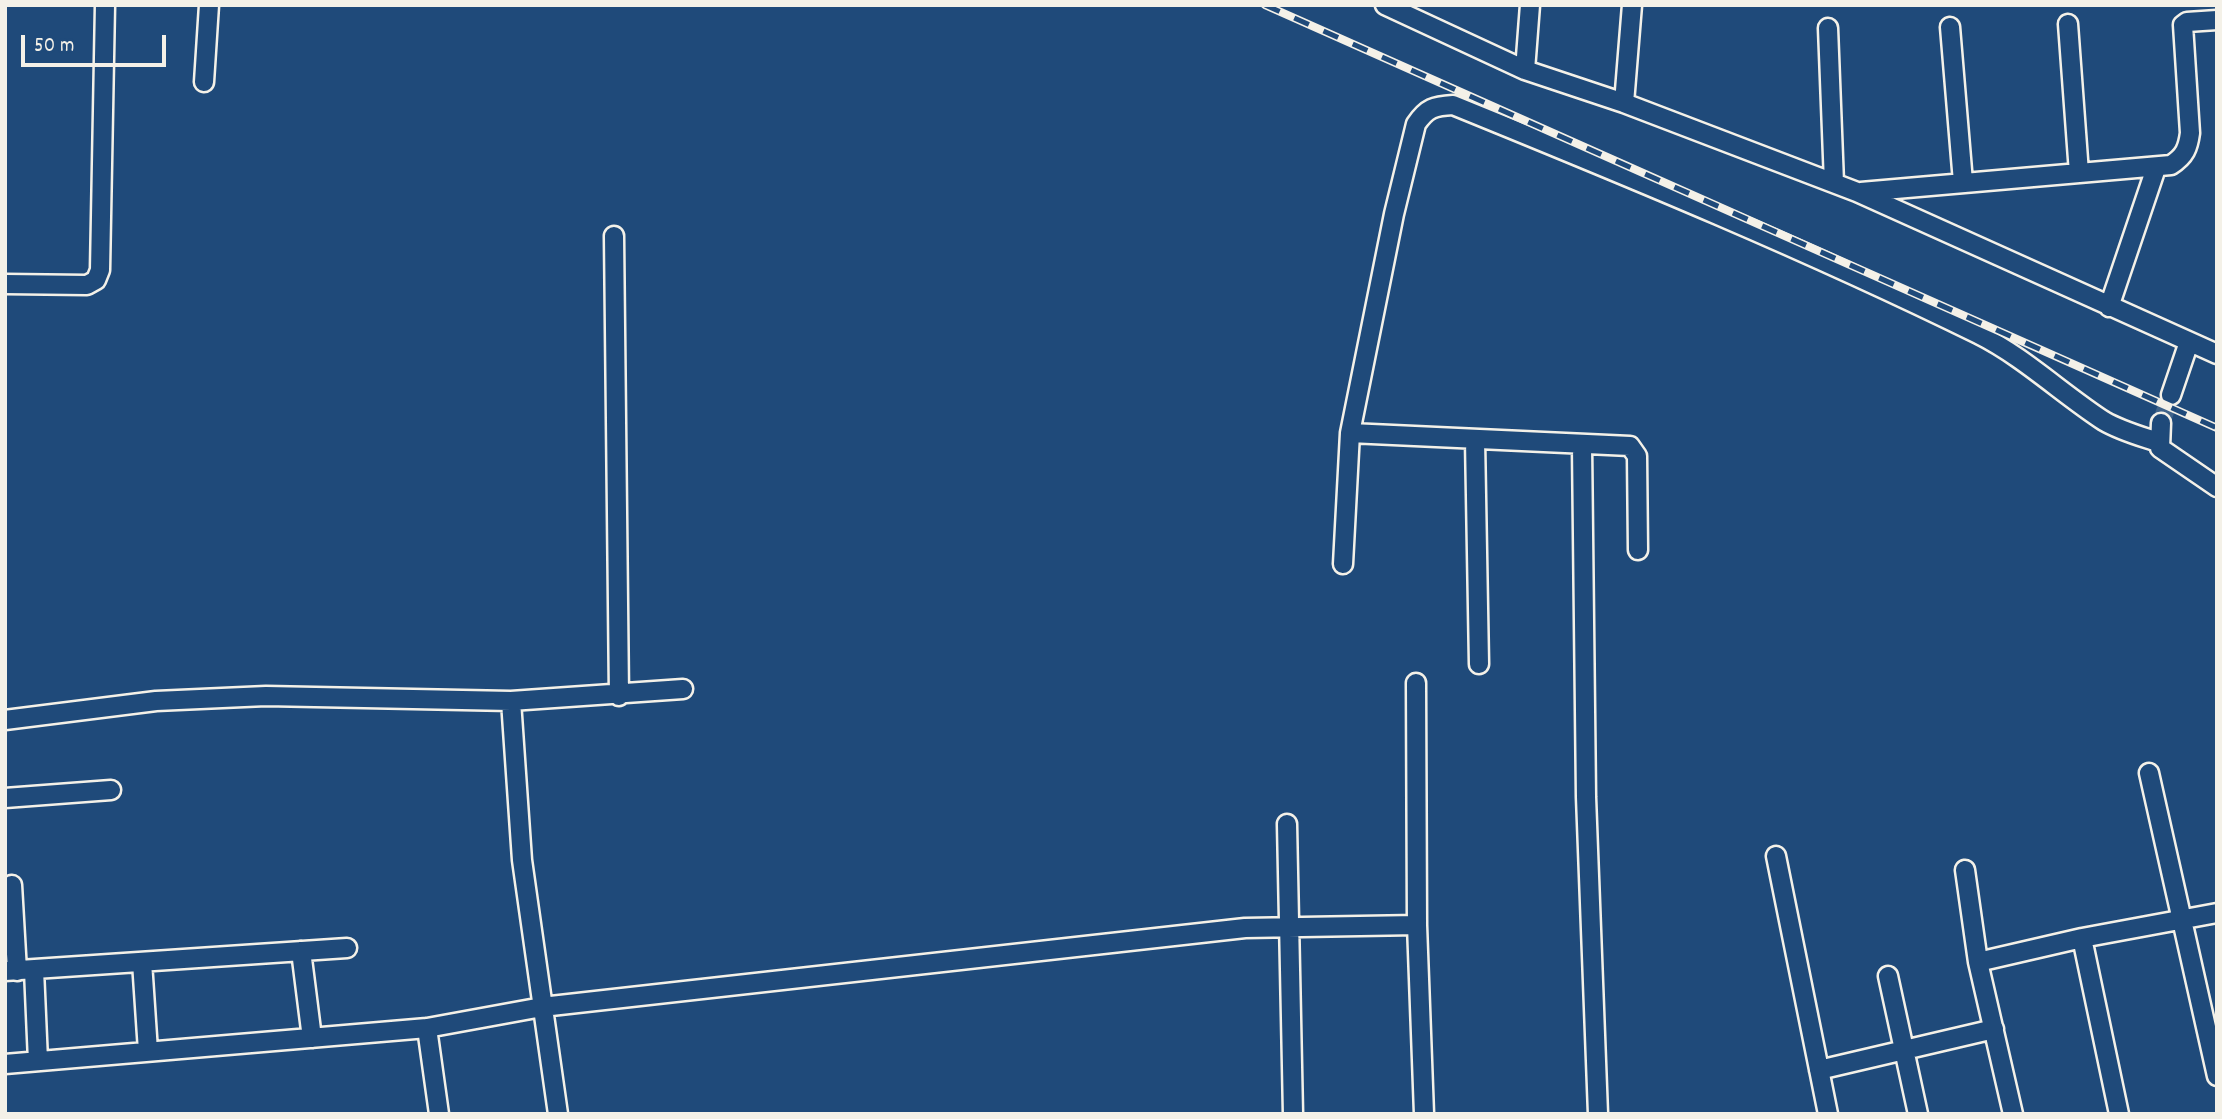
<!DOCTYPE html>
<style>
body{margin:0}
#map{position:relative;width:2222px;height:1119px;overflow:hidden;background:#1f4a7a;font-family:Dekko,sans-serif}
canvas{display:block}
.frame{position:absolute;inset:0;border:7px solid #f4f1e8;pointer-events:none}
.scale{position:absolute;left:21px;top:35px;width:145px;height:32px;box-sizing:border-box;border:4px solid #f4f1e8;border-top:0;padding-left:9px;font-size:21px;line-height:24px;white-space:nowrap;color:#f4f1e8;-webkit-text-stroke:5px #1f4a7a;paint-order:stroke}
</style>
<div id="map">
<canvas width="2222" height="1119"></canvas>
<div class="frame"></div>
<div class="scale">50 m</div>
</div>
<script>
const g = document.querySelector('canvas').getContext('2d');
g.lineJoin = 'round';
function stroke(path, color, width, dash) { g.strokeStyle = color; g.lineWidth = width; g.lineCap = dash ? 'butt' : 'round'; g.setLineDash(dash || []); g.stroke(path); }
stroke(new Path2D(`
 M2161 423 2171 395`), '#3f638a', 18, [18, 9]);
const street = new Path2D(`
 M1385 5 1525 70 1624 103 1857 192 2217 354
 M2068 24 2079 173
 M1950 27 1963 182
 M1828 28 1834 183
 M1525 70 1530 5
 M204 82 209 5
 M1624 103 1632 5
 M1861 192 2171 165C2185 156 2188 148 2190 133L2183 25 2187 22 2217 20
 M614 236 619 696
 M5 284 87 285 96 280 100 270 105 5
 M2109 307 2156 168
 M2171 395 2189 342
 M2161 423 2160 448 2217 487
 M1350 433 1630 446 1637 456 1638 550
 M1475 440 1479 664
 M1582 446 1586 797 1598 1114
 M1343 564 1350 433 1394 214 1416 124C1427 108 1434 106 1453 105 1630 177 1807 250 1978 334 2024 357 2061 393 2104 421 2121 431 2140 436 2158 442
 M1416 683 1417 925 1424 1114
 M511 701 522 860 558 1114
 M5 720 156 701 266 696 511 701 683 689
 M2149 773 2217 1076
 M5 798 111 790
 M1287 824 1293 1114
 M1776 856 1828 1114
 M1965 870 1978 962 2013 1114
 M12 885 17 971
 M2082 938 2119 1114
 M301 951 312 1038
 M142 962 148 1051
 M1978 962 2082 938 2217 913
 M34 970 38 1061
 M5 971 347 948
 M1888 976 1918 1114
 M427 1028 439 1114
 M5 1064 427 1028 542 1007 1245 928 1417 925
 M1819 1070 1994 1029`);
stroke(street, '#f4f1e8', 23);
stroke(street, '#1f4a7a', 18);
const rail = new Path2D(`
 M1265 5 2217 428`);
stroke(rail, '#f4f1e8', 8);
stroke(rail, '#1f4a7a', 5, [16]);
</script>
